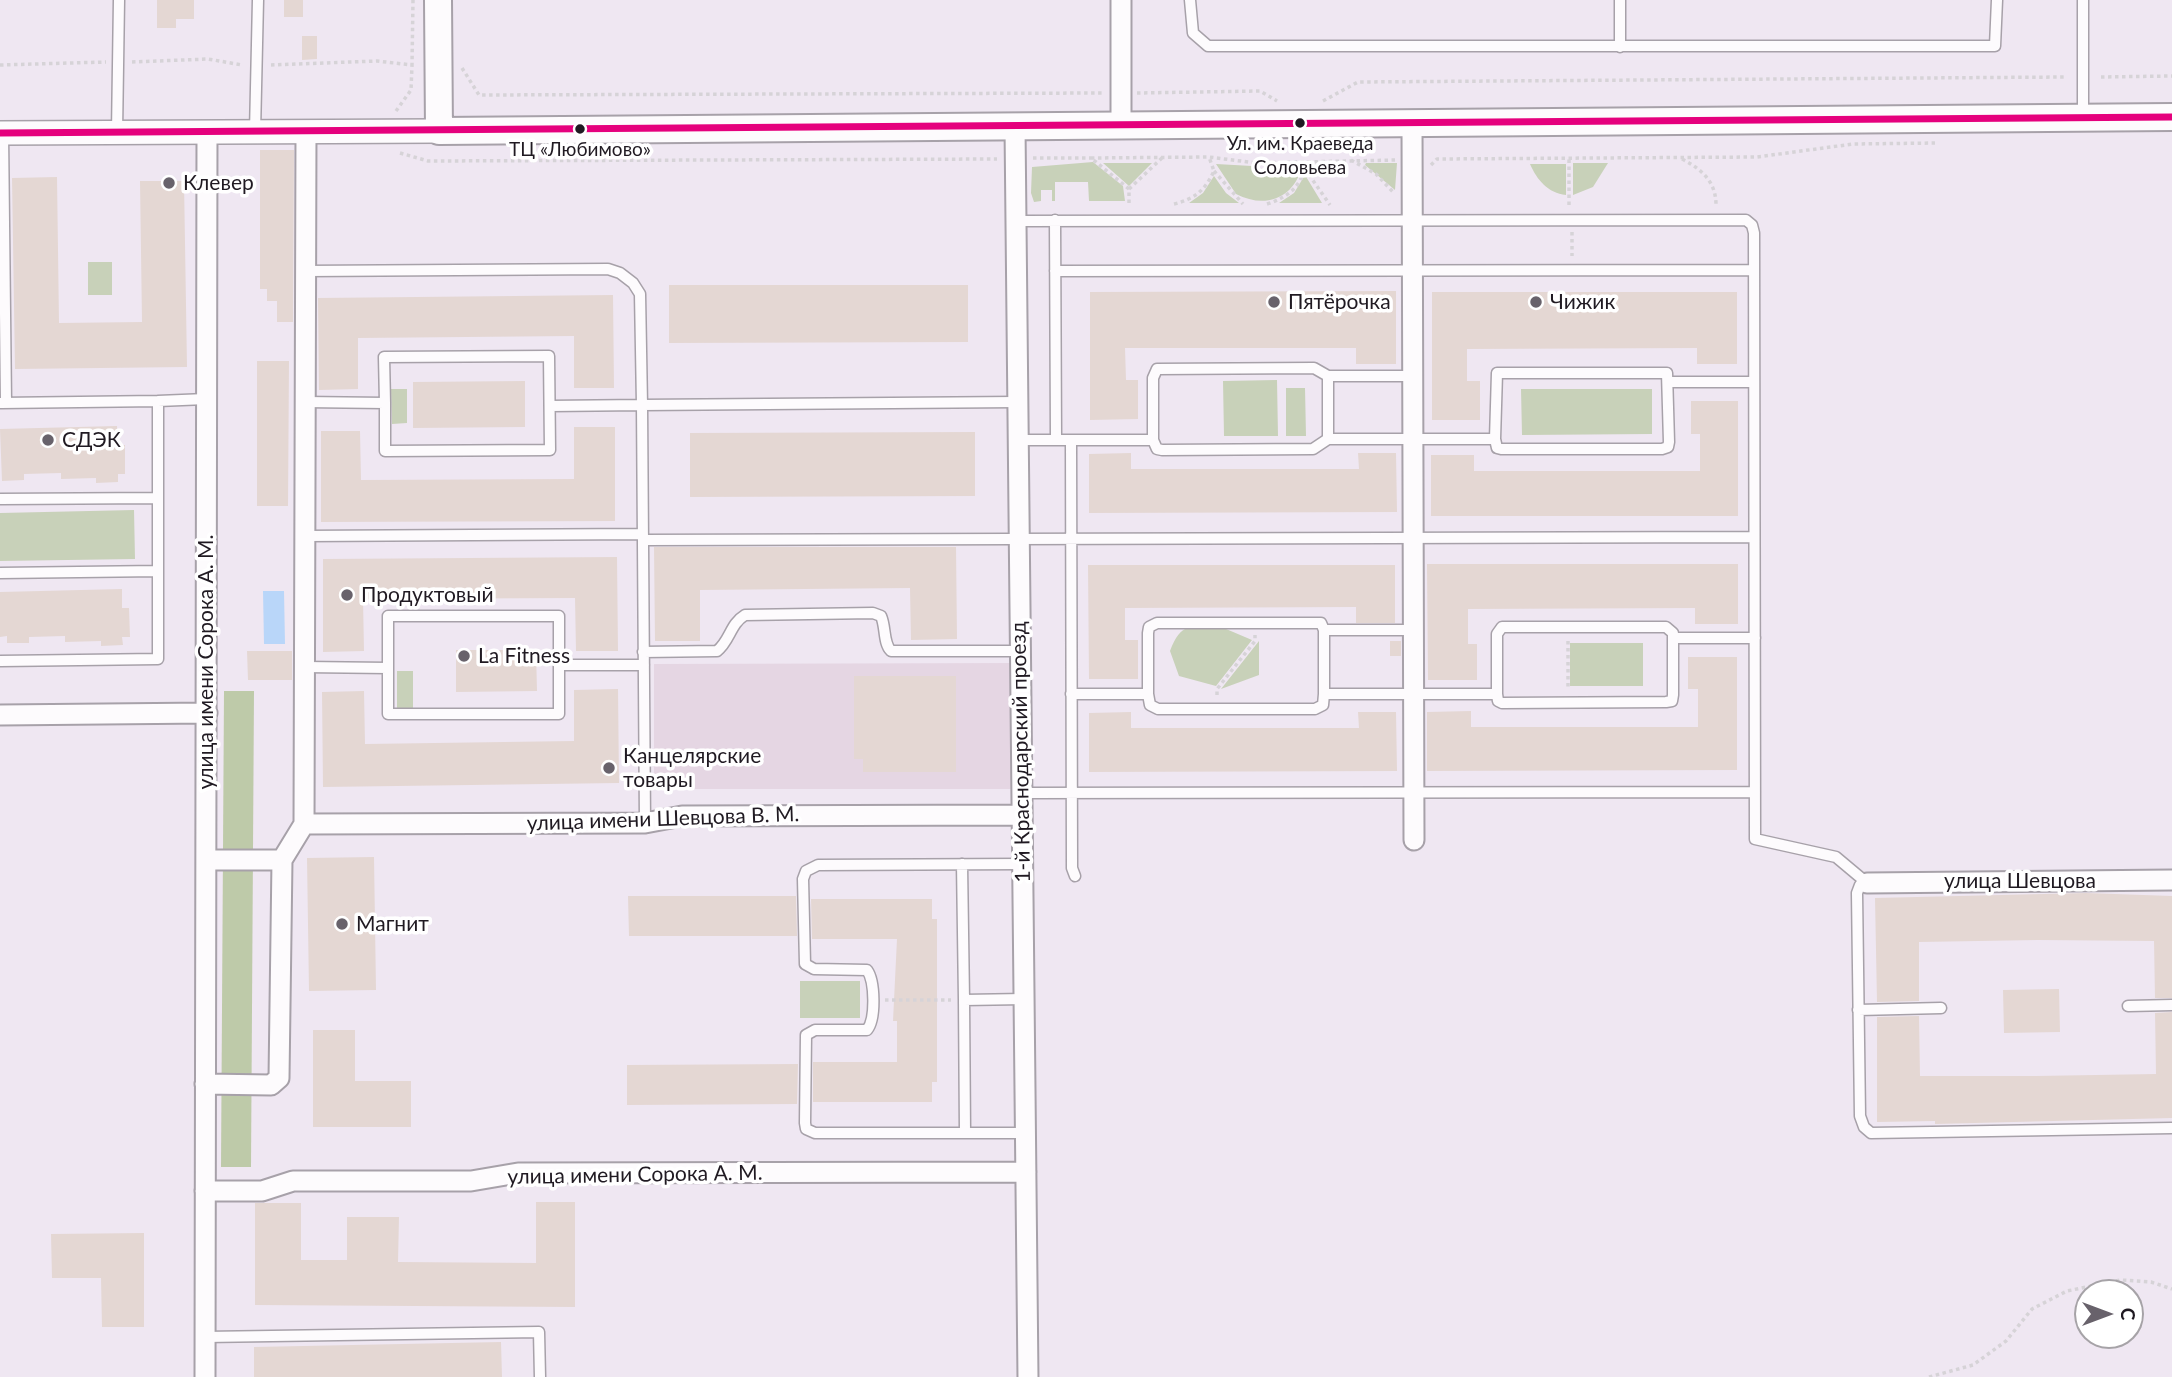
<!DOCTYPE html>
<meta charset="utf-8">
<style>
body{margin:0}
#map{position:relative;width:2172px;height:1377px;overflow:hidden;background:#efe7f2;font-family:Lato,sans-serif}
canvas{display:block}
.north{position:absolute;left:2074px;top:1279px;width:70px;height:70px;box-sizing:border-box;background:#fff;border:2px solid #a6a3a7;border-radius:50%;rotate:90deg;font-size:19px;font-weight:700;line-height:28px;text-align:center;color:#201a22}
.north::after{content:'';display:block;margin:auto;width:24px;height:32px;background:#68626b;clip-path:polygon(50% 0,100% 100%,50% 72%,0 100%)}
</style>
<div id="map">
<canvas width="2172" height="1377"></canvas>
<div class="north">С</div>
</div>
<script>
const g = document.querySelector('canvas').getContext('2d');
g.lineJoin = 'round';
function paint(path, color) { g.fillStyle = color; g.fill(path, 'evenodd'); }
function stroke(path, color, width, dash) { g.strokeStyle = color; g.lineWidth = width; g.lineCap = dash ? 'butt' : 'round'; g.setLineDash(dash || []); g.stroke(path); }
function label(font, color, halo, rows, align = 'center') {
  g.font = font + ' Lato,sans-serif'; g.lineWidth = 7; g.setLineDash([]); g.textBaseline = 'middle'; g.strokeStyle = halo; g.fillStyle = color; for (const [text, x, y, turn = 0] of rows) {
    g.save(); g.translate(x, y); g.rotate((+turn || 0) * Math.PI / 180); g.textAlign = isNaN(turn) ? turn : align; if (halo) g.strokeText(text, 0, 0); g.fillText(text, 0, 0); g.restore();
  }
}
paint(new Path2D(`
 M1016 663V789H654V664Z`), '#e5d6e3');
paint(new Path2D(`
 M1093 162 1123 186 1125 201H1089L1088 182H1055V201H1052V190H1041V201L1034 202 1031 193 1032 167Z
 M1103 163H1152L1129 186Z
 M1397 163 1395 190 1365 165 1366 163Z
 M1573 163H1608L1593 187 1573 195Z
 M1216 164 1252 166 1253 173H1269L1270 166H1302C1294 199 1265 209 1236 194Z
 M1530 164H1566V195C1548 193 1537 180 1530 164Z
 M1305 175 1322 203H1279L1294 193Z
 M1214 176 1226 193 1239 203H1189L1203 193Z
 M88 262H112V295H88Z
 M1277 380 1278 436H1224L1223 381Z
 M1286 388H1305L1306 436H1286Z
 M391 389H407V423L392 424Z
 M1521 389H1652V434L1522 435Z
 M134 510 135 559 0 561V513Z
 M1219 626 1252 640 1216 686 1179 676 1170 651C1181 622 1190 627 1219 626Z
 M1259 641V675L1221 689Z
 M1570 643H1643V686H1570Z
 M397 671H413V710H397Z
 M800 981H860V1018H800Z`), '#c8d1b9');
paint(new Path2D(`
 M224 691H254L251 1167H221Z`), '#becaa9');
paint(new Path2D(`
 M263 591H284L285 644H264Z`), '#b9d6f9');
paint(new Path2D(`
 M157 0H194V19H176V28H157Z
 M284 0H303V17H284Z
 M302 36H317V59L302 60Z
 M260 150H294L293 322H277V301H267V289H260Z
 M57 177 59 323 142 322 140 181H184L187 367 15 369 12 178Z
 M669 285H968V342L669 343Z
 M1396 291V364H1356V348H1125L1126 380H1138V419L1090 420V292Z
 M1432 292H1737V364H1697V348L1467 349V381H1480V420H1432Z
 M613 295 614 388H574V336L358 338V389L319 390 318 298Z
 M257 361H289L288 506H257Z
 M525 381V427L413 428V382Z
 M1691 401H1738V516H1431V455H1474V471H1700V434H1691Z
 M117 426 118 445H125V474H118V482L96 483V478L61 479V473L24 474V480L2 481 0 429Z
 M574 427H615V521L321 522V431H360L361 480 574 479Z
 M975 432V496L690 497V433Z
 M1131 453V469H1359L1358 453H1396L1397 512 1089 513V454Z
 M654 547H956L957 639 911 640 910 588 700 590V641H655Z
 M617 557 618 651H576L575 598 363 599 364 651 323 652V559Z
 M1427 564H1738V624H1695V608L1468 609V644H1477V680H1428Z
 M1088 565H1395V623H1356V607L1125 608V640H1138V679H1089Z
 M122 589V608H129L130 637H122L123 645 101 646V641L65 642V636L29 637V643H7V636L0 637V592Z
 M1390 641H1401V656H1390Z
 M456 650H536L537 691 456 692Z
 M247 651H292V680H248Z
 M1688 657H1737V770L1427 771V712L1471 711V727H1698V689H1688Z
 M854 676H956V772H863V759H854Z
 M618 689 619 783 323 787 322 692 364 691 365 744 574 741V690Z
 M1131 712V728H1359L1358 712H1396L1397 771 1089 772V713Z
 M374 857 376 990 309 991 307 858Z
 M2086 893 2172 896V998H2155L2154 941 2038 940 1919 942V1001L1877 1002 1875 898Z
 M628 896H796L797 936H629Z
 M811 899H932V919H937V1082H932V1102H813V1062H897V1021H893L897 939H812Z
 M2059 989 2060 1032 2004 1033 2003 990Z
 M2172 1012V1118L1935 1124V1121L1877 1122V1017L1919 1016 1920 1076H2036L2156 1074 2155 1013Z
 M313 1030H355V1081H411V1127H313Z
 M798 1064 797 1104 627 1105V1065Z
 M536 1202H575V1307L255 1305V1203H301V1260H347V1217H399L398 1262 536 1263Z
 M144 1233V1327H102L101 1278H52L51 1234Z
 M501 1342 502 1377H254V1347Z`), '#e4d7d3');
const service = new Path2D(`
 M1190 0 1193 33 1208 46H1995L1997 0
 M2083 0V115
 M1620 47V0
 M117 132 119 0
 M255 132 258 0
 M3 133 6 403
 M1055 220 1056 440
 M1016 221 1746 220 1752 225 1754 233 1755 839 1836 857 1867 883 1860 885 1857 893 1860 1116 1864 1127 1871 1133 2172 1128
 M306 271 608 269 620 273 633 283 640 294 642 405 1017 402
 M1055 271 1754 270
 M1328 376V439
 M1669 382H1754
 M305 402 385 403V451L550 450 549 356 384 357 385 403
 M1 403 158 401
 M550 406 642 405 645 823
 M1018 440H1153V378L1157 369 1314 368 1328 376H1413
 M1071 440 1072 868 1075 876
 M1153 440 1157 449 1162 450 1313 449 1328 439H1495L1497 448 1501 449H1662L1668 447 1669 442 1667 373H1497L1495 439
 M0 499 158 498
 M305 536 643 534
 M643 540 1754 537
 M0 573 158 571
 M1324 630H1413
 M1673 638H1755
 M643 652 717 651C730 641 730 624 745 615L873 613 881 616C886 627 883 643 891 651H1020
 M0 661 158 659V401L206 399
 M559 665H644
 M305 667 388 668V714H559V616H388V668
 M1071 694H1148L1150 705 1158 709H1315L1323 705 1324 694H1497L1498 701 1502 703 1666 702 1672 701 1673 695V633L1666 627H1502L1497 634V694
 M1148 694V633L1149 627 1157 623H1321L1324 630V694
 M1022 793 1755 792
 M962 864 964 1000
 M1022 864 818 865 806 871 803 879 805 964 814 969 867 970C875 981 876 1019 867 1030H815L806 1035 805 1123 806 1129 815 1133H1025
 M2128 1006 2172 1005
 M1858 1010 1941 1008
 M965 1133 964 1000 1024 999
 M205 1337 539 1332 540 1377`);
const minor = new Path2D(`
 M1121 0V126
 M1412 124 1414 840
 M1015 127 1028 1377
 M0 715 207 713
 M304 824 645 823 682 816 1022 815
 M206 860H282
 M1867 883 2172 880
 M205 1084 271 1085 279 1078 282 860 304 824 306 132
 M205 1191H262L293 1181H471L518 1173 1026 1172
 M205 1377 207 132`);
const tertiary = new Path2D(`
 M0 133 439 131`);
const secondary = new Path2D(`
 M438 0 439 131 2172 117`);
stroke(service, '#a7a1a9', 13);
stroke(minor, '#a7a1a9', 23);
stroke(tertiary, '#a7a1a9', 26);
stroke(secondary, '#a7a1a9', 30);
stroke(new Path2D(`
 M132 62 208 59 242 65
 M0 65 106 62
 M271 65 377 61 412 65 413 0
 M462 68 479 95 1104 93
 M2101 77 2172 76
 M1137 93 1260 91 1277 101
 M1323 101 1358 82 2064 77
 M396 111 411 90 412 65
 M400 153 428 161 997 159
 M1033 158H1091
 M1682 159C1701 169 1716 181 1716 205
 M1351 160 1376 174 1394 193
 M1431 165 1437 159 1757 157 1853 144 1935 143
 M1305 169 1330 205
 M1214 171 1243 204
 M1129 189 1163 157
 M1129 203V189L1091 158 1209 157 1256 163 1396 160
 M1174 204C1195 199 1205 190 1214 171L1209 157
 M1267 204C1288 197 1303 186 1305 163
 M1569 205V159
 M1572 232V256
 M1568 641V689
 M1217 695V689L1255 641V635
 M885 1000H951
 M1929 1377 1973 1365 2006 1341 2032 1309 2067 1291 2121 1280 2151 1282 2172 1289`), '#d6d3d7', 3.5, [3.5, 3.5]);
stroke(service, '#fdfbfd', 10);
stroke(minor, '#fdfbfd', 19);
stroke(tertiary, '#fdfbfd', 23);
stroke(secondary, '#fdfbfd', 26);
stroke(new Path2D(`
 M0 133 2172 117`), '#e5007d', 7);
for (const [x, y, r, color] of [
 [1300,123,6,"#201a22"],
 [580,129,6,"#201a22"],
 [169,183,7,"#68626b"],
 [1274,302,7,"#68626b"],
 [1536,302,7,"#68626b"],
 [48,440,7,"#68626b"],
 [347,595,7,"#68626b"],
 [464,656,7,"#68626b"],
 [609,768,7,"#68626b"],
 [342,924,7,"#68626b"]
]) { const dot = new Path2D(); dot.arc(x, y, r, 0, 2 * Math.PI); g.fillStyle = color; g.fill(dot); stroke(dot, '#fff', 2.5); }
label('19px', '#201a22', '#fff', [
 ["Ул. им. Краеведа",1300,144],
 ["Соловьева",1300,168],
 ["ТЦ «Любимово»",580,150]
]);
label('21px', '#201a22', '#fff', [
 ["Клевер",183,183],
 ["Пятёрочка",1288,302],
 ["Чижик",1550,302],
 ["СДЭК",62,440],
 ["Продуктовый",361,595],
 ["La Fitness",478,656],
 ["Канцелярские",623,756],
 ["товары",623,780],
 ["Магнит",356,924]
], 'left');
label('21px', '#201a22', '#fff', [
 ["улица имени Сорока А. М.",206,662,-90],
 ["1-й Краснодарский проезд",1021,752,-91],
 ["улица имени Шевцова В. М.",663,819,-2],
 ["улица Шевцова",2020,881],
 ["улица имени Сорока А. М.",635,1175,-1]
]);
</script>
